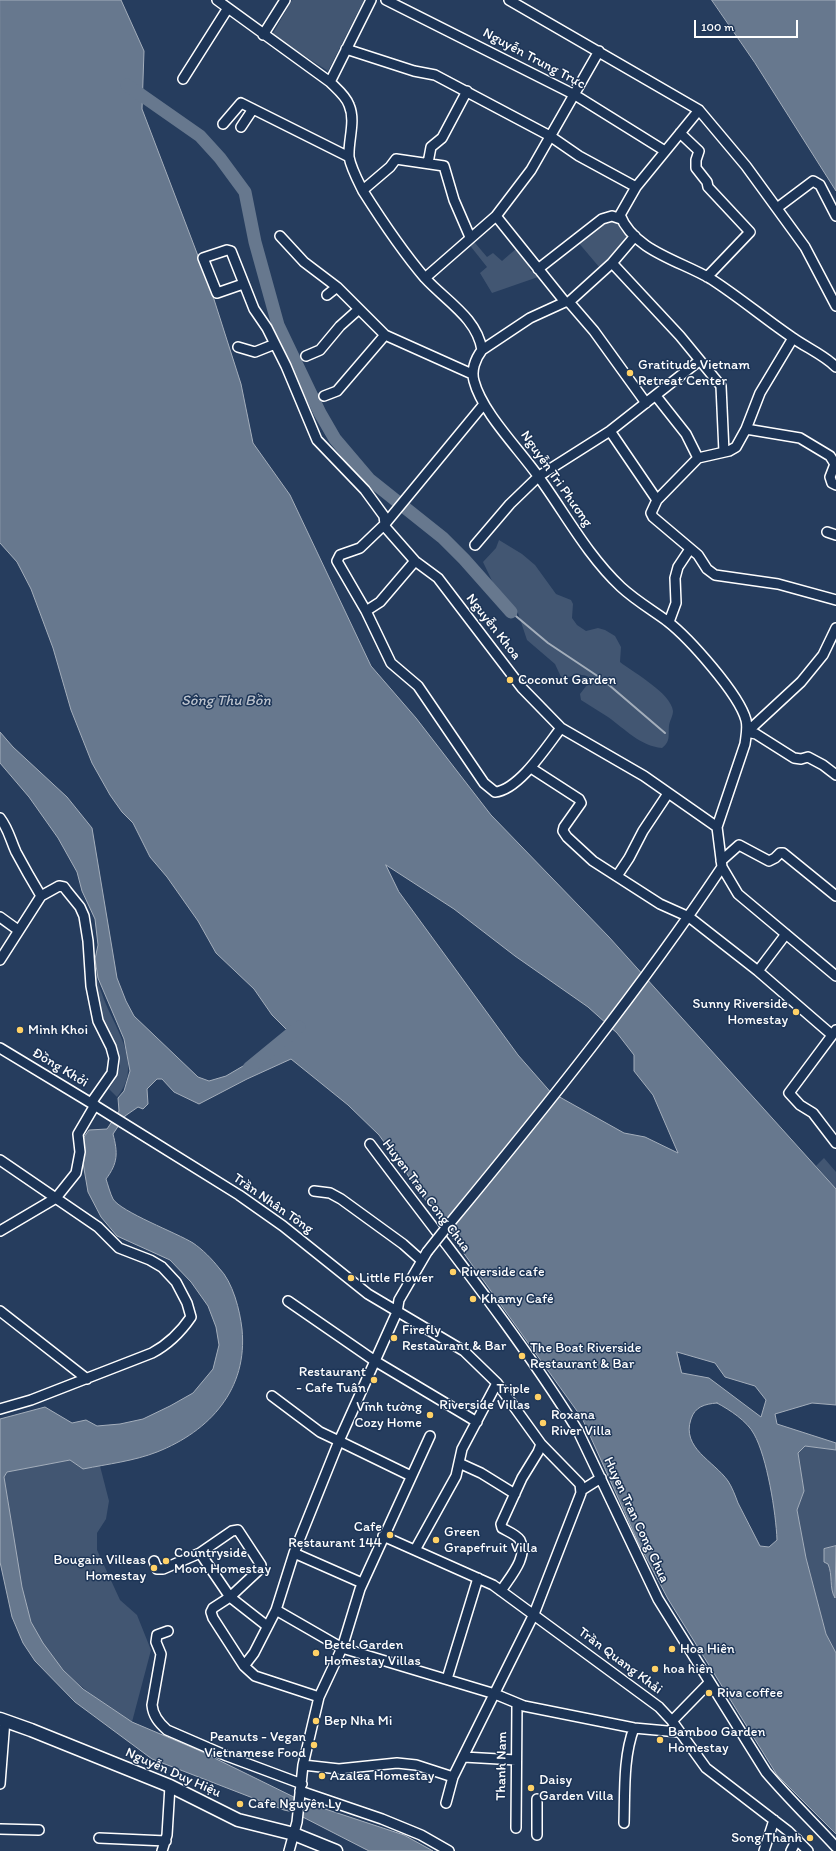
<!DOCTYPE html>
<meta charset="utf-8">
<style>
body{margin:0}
#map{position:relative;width:836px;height:1851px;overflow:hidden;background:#263d5e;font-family:Itim,sans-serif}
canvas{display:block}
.scale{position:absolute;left:694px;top:20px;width:104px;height:18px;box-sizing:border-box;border:2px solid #fff;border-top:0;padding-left:5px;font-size:12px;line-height:14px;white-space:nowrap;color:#fff;-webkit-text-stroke:3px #1d3557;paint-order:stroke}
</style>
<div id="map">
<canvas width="836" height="1851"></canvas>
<div class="scale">100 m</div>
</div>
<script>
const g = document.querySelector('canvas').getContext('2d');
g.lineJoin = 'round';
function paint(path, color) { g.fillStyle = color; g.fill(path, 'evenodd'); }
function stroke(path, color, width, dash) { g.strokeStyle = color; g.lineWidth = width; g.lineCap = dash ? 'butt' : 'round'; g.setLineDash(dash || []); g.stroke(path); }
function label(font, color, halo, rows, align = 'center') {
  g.font = font + ' Itim,sans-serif'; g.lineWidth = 3; g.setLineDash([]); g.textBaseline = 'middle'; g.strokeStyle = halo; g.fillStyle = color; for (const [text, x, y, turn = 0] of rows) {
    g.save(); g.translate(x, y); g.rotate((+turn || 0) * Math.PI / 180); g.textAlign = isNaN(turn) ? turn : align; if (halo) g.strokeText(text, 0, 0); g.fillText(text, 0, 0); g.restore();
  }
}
paint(new Path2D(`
 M292 0H364L328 71 272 35Z
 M618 218 629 235 600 268 577 241 602 219Z
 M470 237 487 257 493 253 502 261 517 248 524 251 530 270 538 277 492 293 480 273 487 267 468 243Z
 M499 540 522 554 535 565 556 594 571 600 573 604 572 618 577 625 586 631 598 628 605 630 615 636 621 647 620 662C634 673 671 693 673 711 673 716 669 722 669 726 668 736 671 741 662 748 640 746 625 729 608 717 599 711 590 706 581 700L580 694 590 681 589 677C581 673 572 675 564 679L561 677 555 664 527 640 518 613 496 589 483 562 496 548Z
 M94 968C98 982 102 996 108 1009 121 1037 141 1069 117 1097L109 1089 116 1078 120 1067 118 1055 97 1005Z
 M824 1158 836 1172V1189L816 1166Z
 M805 1446 836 1450V1653L826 1634 806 1558 797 1510 804 1491 798 1453Z
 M70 1460 83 1469 100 1466 109 1501 106 1519 97 1533V1550L120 1600 137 1615 151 1650 132 1722C94 1698 46 1665 31 1621 15 1575 12 1524 4 1477L7 1472Z`), '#425672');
const water = new Path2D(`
 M0 0H121L144 51 142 109 211 290 241 384 253 443 290 495 371 666 416 718 491 815 609 937 836 1189V1405L812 1403 775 1414 777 1424 836 1443V1450L805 1446 798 1453 804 1491 797 1510 806 1558 826 1634 836 1653V1834L777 1775 668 1599 638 1542 582 1418 379 1135 348 1105 291 1059 247 1079 199 1104 174 1092 162 1079H157L147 1089 148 1104 143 1109 138 1107 125 1116 113 1134C118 1153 118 1163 106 1179 108 1185 110 1193 113 1199 121 1212 177 1233 193 1243 202 1249 212 1259 219 1268 233 1282 240 1311 242 1329 248 1389 210 1431 157 1452 134 1461 108 1464 83 1469L70 1460 7 1472 4 1477 22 1587 31 1622 43 1643 63 1670 83 1689 132 1722 198 1750 304 1802 404 1835 433 1851H369L293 1812 284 1810 152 1759 75 1702 35 1661 23 1643 12 1617 0 1562V1419L45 1407 72 1423 86 1420 97 1426 120 1424 143 1419 170 1406 193 1393 213 1369 219 1345 216 1327 208 1306 191 1282 170 1260 117 1236 101 1217 88 1192 83 1163 84 1149 81 1141 89 1130 107 1129 119 1111 118 1098 124 1091 130 1071 124 1039 98 978 95 959 98 945 95 919 82 891 77 872 58 838 29 797 0 763V732L13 747 67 797 92 828 117 978 126 1001 134 1016 198 1077 209 1081 226 1076 255 1059 278 1051 284 1045 287 1030 272 1015 254 989 216 953 198 921 167 877 150 857 133 823 122 812 110 795 92 763 71 710 53 648 31 589 17 562 0 543ZM386 865 454 909 515 956 588 1007 617 1033 634 1055V1071L653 1095 678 1153 645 1137 624 1133 556 1095 554 1096 518 1055 464 981 399 892ZM677 1352 715 1363 725 1377 755 1386 766 1400 761 1417 709 1378 682 1373ZM717 1403C730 1410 747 1421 754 1434 767 1457 776 1513 777 1540L769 1547 760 1546C753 1532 745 1517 738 1503 735 1495 732 1487 728 1481 714 1461 681 1448 691 1419 695 1407 704 1404 717 1403Z
 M712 0H836V191L755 63Z
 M836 1546 835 1598C829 1588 833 1575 828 1564L824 1562V1549Z`);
paint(water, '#67788e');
stroke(water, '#a4aebb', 1);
stroke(new Path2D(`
 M511 612 548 643 602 679 665 733`), '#a4aebb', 2);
stroke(new Path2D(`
 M127 85 200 136 220 158 245 192 255 242 278 325 320 413 335 439 369 479 443 538 464 559 511 612
 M249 1068 299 1027`), '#67788e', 13);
const minor = new Path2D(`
 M217 0 330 82C337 89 346 96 349 105 356 121 348 140 349 157 351 168 358 181 363 191 382 221 402 251 425 278 446 301 477 318 482 350 475 359 471 371 474 381 482 412 519 449 538 476 565 513 587 555 621 587 635 600 652 610 667 621 689 638 739 694 746 720 748 728 746 736 745 744L717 827 722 867 738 894 836 976
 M386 0 575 95 665 151
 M509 0 699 110 746 166 805 247 836 306
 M263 35 285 0
 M346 49 414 71 435 75 550 136 579 156 636 187
 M183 79 228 8
 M330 82 371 0
 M699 110 636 187 620 215C634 251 681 261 711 279 739 297 765 319 793 338 807 348 824 355 836 367
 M223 124 241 103 349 157
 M241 127 253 109
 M680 133 699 151 696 160V168L707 182 708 187 750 232 707 277
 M428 163 431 147 442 138 467 91
 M363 190 390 167 396 159 444 166 454 200 470 237
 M777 208 813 181 820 185 836 216
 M496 216 565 302H569L594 331 646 403
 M280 236 304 262 337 287 385 335 472 374
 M612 263 680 336 721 386 724 452
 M538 269 602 219 612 216 621 219
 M425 278 496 216 531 170 599 51
 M243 284 217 293 203 258 227 250 231 251 254 309 267 328 286 366 317 440 365 490 384 516 385 524 360 548 340 555 337 561 366 611 391 663 418 686 484 783 495 792C519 790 547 746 561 728
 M327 295 337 287
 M569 302 612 263 635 236
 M793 338 760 393 746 429 736 447 729 451 698 458 657 500 651 513 653 517 698 555 707 569 715 575 778 584 836 600
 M238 347 255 352 275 344
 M482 350 530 318 565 302
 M306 356 320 350 340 326 359 309
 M324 396 337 391 385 335
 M656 396 686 434 698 458
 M484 404 385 524 386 528 415 561 438 578 522 688 561 728 644 776 717 827
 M746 429 800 438 830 456 835 464 830 477 832 483 836 485
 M610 431 657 500
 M827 532 836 535
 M475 545 510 504 539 476 610 431 699 361
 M366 611 380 602 415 561
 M669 622 676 603 675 578 678 567 690 549
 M747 732 801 682 823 655 836 628
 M747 732 756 734 794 758 801 759 808 757 823 765 836 775
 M531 768 579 799 581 803 564 827 563 831 567 837 593 861 660 904 689 917 758 971 832 1035
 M0 818C9 830 10 839 16 852 24 867 32 881 41 896
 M721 861 739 845 769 861 775 858 780 853H783L836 896
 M617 876 629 858 643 831 667 795
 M0 917 18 930
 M0 960 41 896 59 886 64 887 67 891 80 907 84 916 88 941 91 986 98 1021 111 1047 114 1058 112 1073 91 1103
 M758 971 786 934
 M836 1030 789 1093 800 1105 813 1113 836 1143
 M0 1048 91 1103 239 1195 283 1226 368 1294 464 1351 497 1383 541 1444 580 1484 581 1493 534 1614 453 1777 446 1803
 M370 1144C441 1239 516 1331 578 1431L658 1599 766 1772C788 1798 813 1822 836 1847
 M0 1160 98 1227 119 1248 150 1260 162 1267 176 1282 187 1303 191 1317C180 1333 169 1344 152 1353L31 1400 0 1409
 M314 1191 330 1193 341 1199 403 1244 421 1260
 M450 1223C545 1108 639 991 722 867
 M0 1231 56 1198 76 1173 80 1152 78 1134 95 1105
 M288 1301 375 1361 477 1422
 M0 1311 87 1379
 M459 1463 481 1473 515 1494
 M411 1476 339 1441 397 1312 399 1300 427 1252
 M582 1490 601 1478
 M383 1536 493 1585 659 1707 672 1721 706 1768 788 1831 808 1851
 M415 1550 456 1476 462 1449 497 1383
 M200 1553 230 1597 267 1626
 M294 1553 362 1583
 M154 1561 157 1569H163L200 1553 232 1531 238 1530 261 1565V1568L230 1597 213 1608 211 1612 213 1618 244 1666 255 1676 319 1697
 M501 1591C509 1578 529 1557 520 1540 517 1535 507 1531 502 1528L501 1524 522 1478 538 1452 541 1444
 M276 1610 342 1648 495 1694 524 1706 634 1728 678 1732
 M168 1631 157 1635 156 1642 161 1654 152 1705C153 1716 159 1723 167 1730L227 1756 302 1784
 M244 1666 254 1653 276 1610 294 1553 339 1441 320 1432 272 1396
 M447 1679 478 1578
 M672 1721 709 1683
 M464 1757 516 1760
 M303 1765 339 1769 397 1763 416 1765 453 1777
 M0 1784 5 1720
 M300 1791 382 1819 421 1835 449 1851
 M537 1799V1835
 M624 1823C625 1792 623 1757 634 1728
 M516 1828 517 1704
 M0 1829 39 1830
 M99 1838 166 1841
 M162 1851 167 1835 170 1786
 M289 1851 297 1822 303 1765 319 1697 342 1648 360 1589 430 1436
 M764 1851 774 1820
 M791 1851 797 1839`);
const major = new Path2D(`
 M0 1719 31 1730 170 1786 238 1820 294 1834 336 1851`);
stroke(minor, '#fff', 12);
stroke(major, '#fff', 15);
stroke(minor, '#1d3557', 9);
stroke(major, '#1d3557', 12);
const minorBridge = new Path2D(`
 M427 1252 450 1223`);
stroke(minorBridge, '#fff', 12, []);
stroke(minorBridge, '#1d3557', 9);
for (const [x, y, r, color] of [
 [630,373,4,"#ffd166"],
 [510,680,4,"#ffd166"],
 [796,1012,4,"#ffd166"],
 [20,1030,4,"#ffd166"],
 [453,1272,4,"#ffd166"],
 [351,1278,4,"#ffd166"],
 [473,1299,4,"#ffd166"],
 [394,1338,4,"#ffd166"],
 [522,1356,4,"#ffd166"],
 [374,1380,4,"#ffd166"],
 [538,1397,4,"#ffd166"],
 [430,1415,4,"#ffd166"],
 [543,1423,4,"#ffd166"],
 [390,1535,4,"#ffd166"],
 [436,1540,4,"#ffd166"],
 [166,1561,4,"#ffd166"],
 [154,1568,4,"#ffd166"],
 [672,1649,4,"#ffd166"],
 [316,1653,4,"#ffd166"],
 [655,1669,4,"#ffd166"],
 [709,1693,4,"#ffd166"],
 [316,1721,4,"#ffd166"],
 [660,1740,4,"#ffd166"],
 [314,1745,4,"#ffd166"],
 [322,1776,4,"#ffd166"],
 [531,1788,4,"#ffd166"],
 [240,1804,4,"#ffd166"],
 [810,1838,4,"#ffd166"]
]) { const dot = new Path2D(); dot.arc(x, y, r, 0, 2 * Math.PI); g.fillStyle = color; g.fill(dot); stroke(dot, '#1d3557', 1.5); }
label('14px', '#fff', '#1d3557', [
 ["Nguyễn Trung Trực",534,59,28],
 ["Nguyễn Tri Phương",556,479,55],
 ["Nguyễn Khoa",493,627,52],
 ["Đồng Khởi",60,1068,31],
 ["Huyen Tran Cong Chua",426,1196,53],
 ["Trần Nhân Tông",273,1204,35],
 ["Huyen Tran Cong Chua",636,1520,65],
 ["Trần Quang Khải",620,1661,37],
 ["Thanh Nam",502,1766,-89],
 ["Nguyễn Duy Hiệu",173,1773,24]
]);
label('14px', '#fff', '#1d3557', [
 ["Gratitude Vietnam",638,365],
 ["Retreat Center",638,381],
 ["Coconut Garden",518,680],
 ["Sunny Riverside",788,1004,"right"],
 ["Homestay",788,1020,"right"],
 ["Minh Khoi",28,1030],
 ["Riverside cafe",461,1272],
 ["Little Flower",359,1278],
 ["Khamy Café",481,1299],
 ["Firefly",402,1330],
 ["Restaurant & Bar",402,1346],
 ["The Boat Riverside",530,1348],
 ["Restaurant & Bar",530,1364],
 ["Restaurant",366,1372,"right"],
 ["- Cafe Tuân",366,1388,"right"],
 ["Triple",530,1389,"right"],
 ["Riverside Villas",530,1405,"right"],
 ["Vĩnh tường",422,1407,"right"],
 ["Cozy Home",422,1423,"right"],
 ["Roxana",551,1415],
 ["River Villa",551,1431],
 ["Cafe",382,1527,"right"],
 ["Restaurant 144",382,1543,"right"],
 ["Green",444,1532],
 ["Grapefruit Villa",444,1548],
 ["Countryside",174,1553],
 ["Moon Homestay",174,1569],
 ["Bougain Villeas",146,1560,"right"],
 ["Homestay",146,1576,"right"],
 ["Betel Garden",324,1645],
 ["Homestay Villas",324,1661],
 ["Hoa Hiên",680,1649],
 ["hoa hiên",663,1669],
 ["Riva coffee",717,1693],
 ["Bep Nha Mi",324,1721],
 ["Bamboo Garden",668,1732],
 ["Homestay",668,1748],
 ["Peanuts - Vegan",306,1737,"right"],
 ["Vietnamese Food",306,1753,"right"],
 ["Azalea Homestay",330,1776],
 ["Daisy",539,1780],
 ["Garden Villa",539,1796],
 ["Cafe Nguyên Ly",248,1804],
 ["Song Thanh",802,1838,"right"]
], 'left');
label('italic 15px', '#bbc2cc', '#1d3557', [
 ["Sông Thu Bồn",226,701]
]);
</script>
